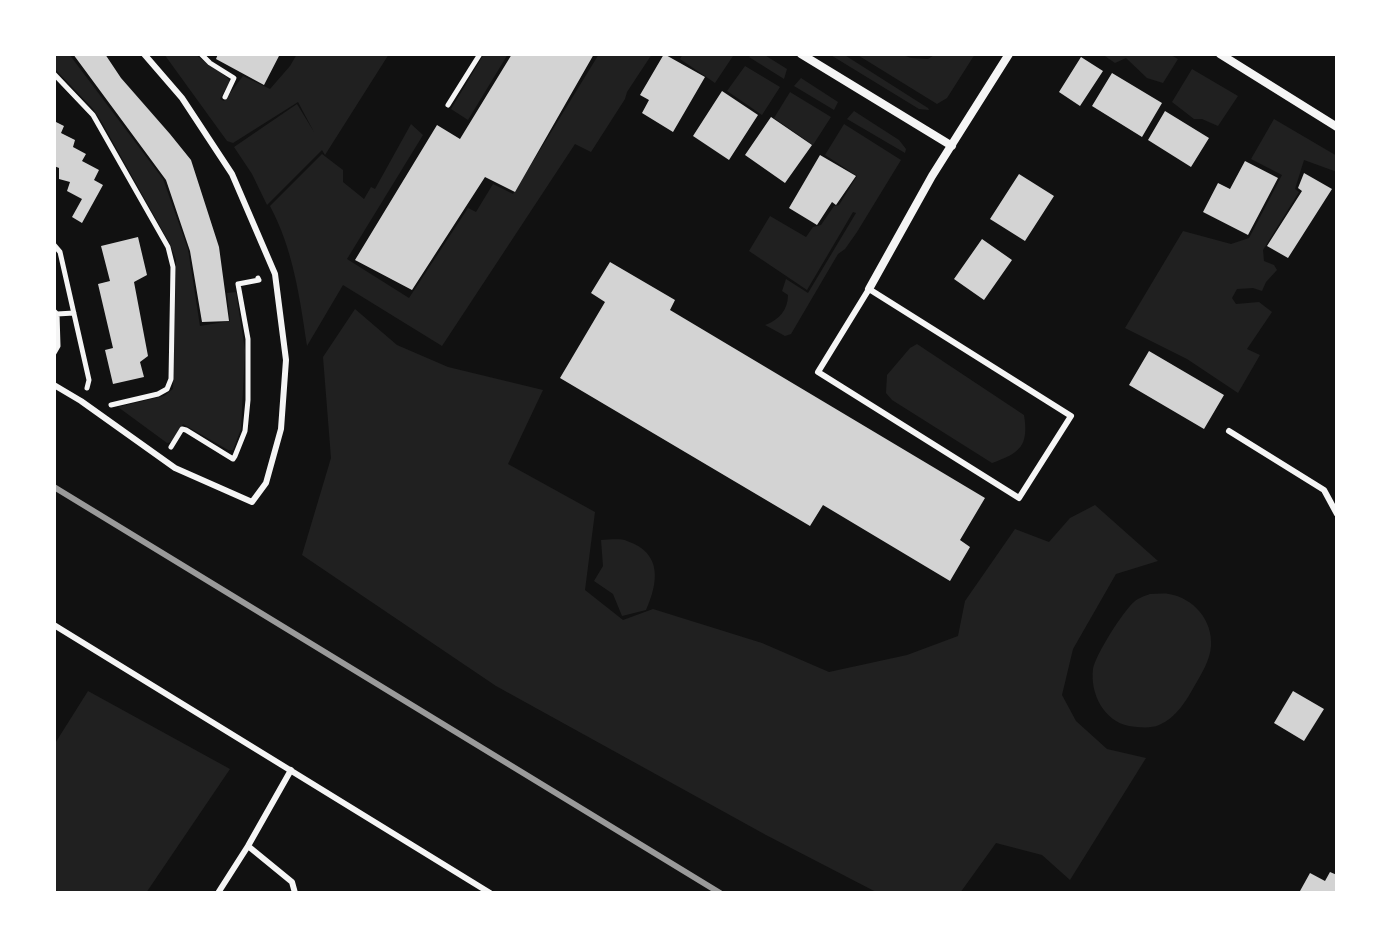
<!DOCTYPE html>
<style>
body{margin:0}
#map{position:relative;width:1391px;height:947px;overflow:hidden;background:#111;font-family:Inter,sans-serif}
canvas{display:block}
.frame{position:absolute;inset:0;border:56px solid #fff;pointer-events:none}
</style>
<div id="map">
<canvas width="1391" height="947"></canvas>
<div class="frame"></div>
</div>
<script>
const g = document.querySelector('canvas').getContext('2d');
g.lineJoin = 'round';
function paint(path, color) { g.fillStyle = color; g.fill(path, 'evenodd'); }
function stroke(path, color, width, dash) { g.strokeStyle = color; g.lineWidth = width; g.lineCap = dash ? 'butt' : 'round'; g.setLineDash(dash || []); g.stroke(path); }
paint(new Path2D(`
 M54 54H69L163 179 188 249 200 326 230 321 227 293 236 292 245 350 241 429 233 450H228L183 424 172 442 167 443 118 407 164 396 173 389 176 260 170 244 101 121 93 109 54 68Z
 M164 54H195C206 64 221 70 230 81L220 99 224 101 243 76 270 89 290 66 297 54H389L325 155 322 150 267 205 252 174 234 147 297 104 314 132 298 102 233 143 227 141Z
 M484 54H508L468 120 451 109Z
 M599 54H652L627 92 625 99 591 152 575 144 442 346 343 285 307 346C300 298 293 249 270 206L322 154 343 170V182L364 199 371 187 375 189 411 124 423 135 347 259 409 298 468 208 476 212 493 184 513 194Z
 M683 54H729L733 56 715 83 680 59Z
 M752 54H763L787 69 784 79 749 57Z
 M829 54H843L928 108 929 110 919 109Z
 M856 54H900L911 58 928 59 936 54H975L947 98 937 104Z
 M1102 54H1169L1178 59 1163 83 1147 78 1126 58 1115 63Z
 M745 66 780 87 762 115 727 91Z
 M1192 69 1238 96 1218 126 1202 119H1194L1172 102Z
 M801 78 838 102 834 110 794 86Z
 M790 92 831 117 813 145 774 118Z
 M854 111 899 140 906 149 905 153 847 119Z
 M1274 119 1337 156V172L1304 160 1295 189 1299 192 1263 250 1264 261 1274 265 1277 270 1266 282 1262 291 1253 288 1237 289 1232 298 1236 304 1259 302 1272 312 1247 349 1260 355 1238 393 1187 359 1125 328 1183 231 1231 244 1249 238 1282 175 1251 159Z
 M844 124 901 160 857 232 845 249 838 254 791 334 785 336 765 325C779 320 788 310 788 295L782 291 786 279 808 293 856 213 853 212 807 290 749 251 770 216 806 237 813 227 821 225 834 206 839 205 857 176 825 155Z
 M355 309 397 345 448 367 543 390 508 464 595 512 585 590 623 620 653 609 762 643 829 672 907 655 958 636 965 601 1015 529 1049 542 1070 518 1095 505 1158 561 1116 574 1073 649 1062 695 1076 721 1107 749 1146 758 1070 880 1042 855 996 843 960 893H878L766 835 496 686 302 555 331 458 323 357Z
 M917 344 1024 415C1029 446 1020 453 992 463L892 400 886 393 887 375 910 348Z
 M601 540C609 540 620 538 627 541 663 553 658 583 646 610L622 616 613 594 594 581 603 566Z
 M1150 594C1156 594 1163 593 1169 594 1193 598 1213 620 1211 646 1210 660 1202 673 1195 685 1186 701 1177 717 1159 725 1150 729 1138 727 1129 726 1104 721 1090 694 1093 669 1095 656 1123 611 1134 602 1138 598 1145 596 1150 594Z
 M88 691 230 769 146 893H54V745Z`), '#202020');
paint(new Path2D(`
 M73 54H105L121 78 170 134 191 160 219 247 229 321 202 322 190 251 166 180Z
 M218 54H280L264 85 216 59Z
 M512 54H594L515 192 485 177 412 290 355 260 437 125 460 139Z
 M664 54 705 77 673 132 642 113 649 100 640 95Z
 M1081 57 1103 71 1080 106 1059 92Z
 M1112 73 1162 103 1142 137 1092 106Z
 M722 91 758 115 729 160 693 136Z
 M1165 111 1209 138 1191 167 1148 140Z
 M771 117 812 145 785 183 745 155Z
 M54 121 64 126 61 133 75 140 73 147 86 154 82 161 99 170 94 180 103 185 82 223 72 217 82 199 67 191 70 182 59 179V168L54 166Z
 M820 155 856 176 836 205 832 202 817 225 789 208Z
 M1245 161 1278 178 1248 235 1203 212 1218 183 1230 189Z
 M1304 173 1332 189 1288 258 1267 246 1302 191 1298 188Z
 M1019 174 1054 196 1025 241 990 219Z
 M138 237 147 275 134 282 148 356 140 362 144 377 113 384 105 350 113 348 98 284 110 281 101 246Z
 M982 239 1012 260 984 300 954 279Z
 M610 262 675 300 670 310 985 498 960 540 970 547 950 581 823 505 810 526 560 378 605 302 591 293Z
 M1149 351 1224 395 1204 429 1129 385Z
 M1293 691 1324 709 1304 741 1274 723Z
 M1330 872 1337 875V893H1304L1300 891 1310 873 1325 881Z`), '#d3d3d3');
stroke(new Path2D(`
 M201 54 210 63 234 78 225 97
 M54 74 93 115 168 247 173 267 171 379 167 389 158 394 111 405
 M448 105 480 54
 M54 245 60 252 89 380 87 388
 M54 311 57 314 74 313
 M54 353 58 346 57 314
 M171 447 182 429 186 430 233 459 235 456 245 431 248 400V339L238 284 259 280 258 278`), '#f5f5f5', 5);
stroke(new Path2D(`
 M869 289 1071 416 1019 498 818 372Z
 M54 385 81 401 175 468 252 502 266 483 281 429 286 360 275 274 232 174 182 98 144 54
 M1229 431 1324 490 1337 514
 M54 625 490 893
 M248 846 292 882 295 893
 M218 893 248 846 291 770`), '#f5f5f5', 6);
stroke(new Path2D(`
 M801 54 952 146
 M1220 54 1337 127
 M869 289 932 176 1009 54`), '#f5f5f5', 8);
stroke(new Path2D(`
 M54 487 720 893`), '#9a9a9a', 6);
</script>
